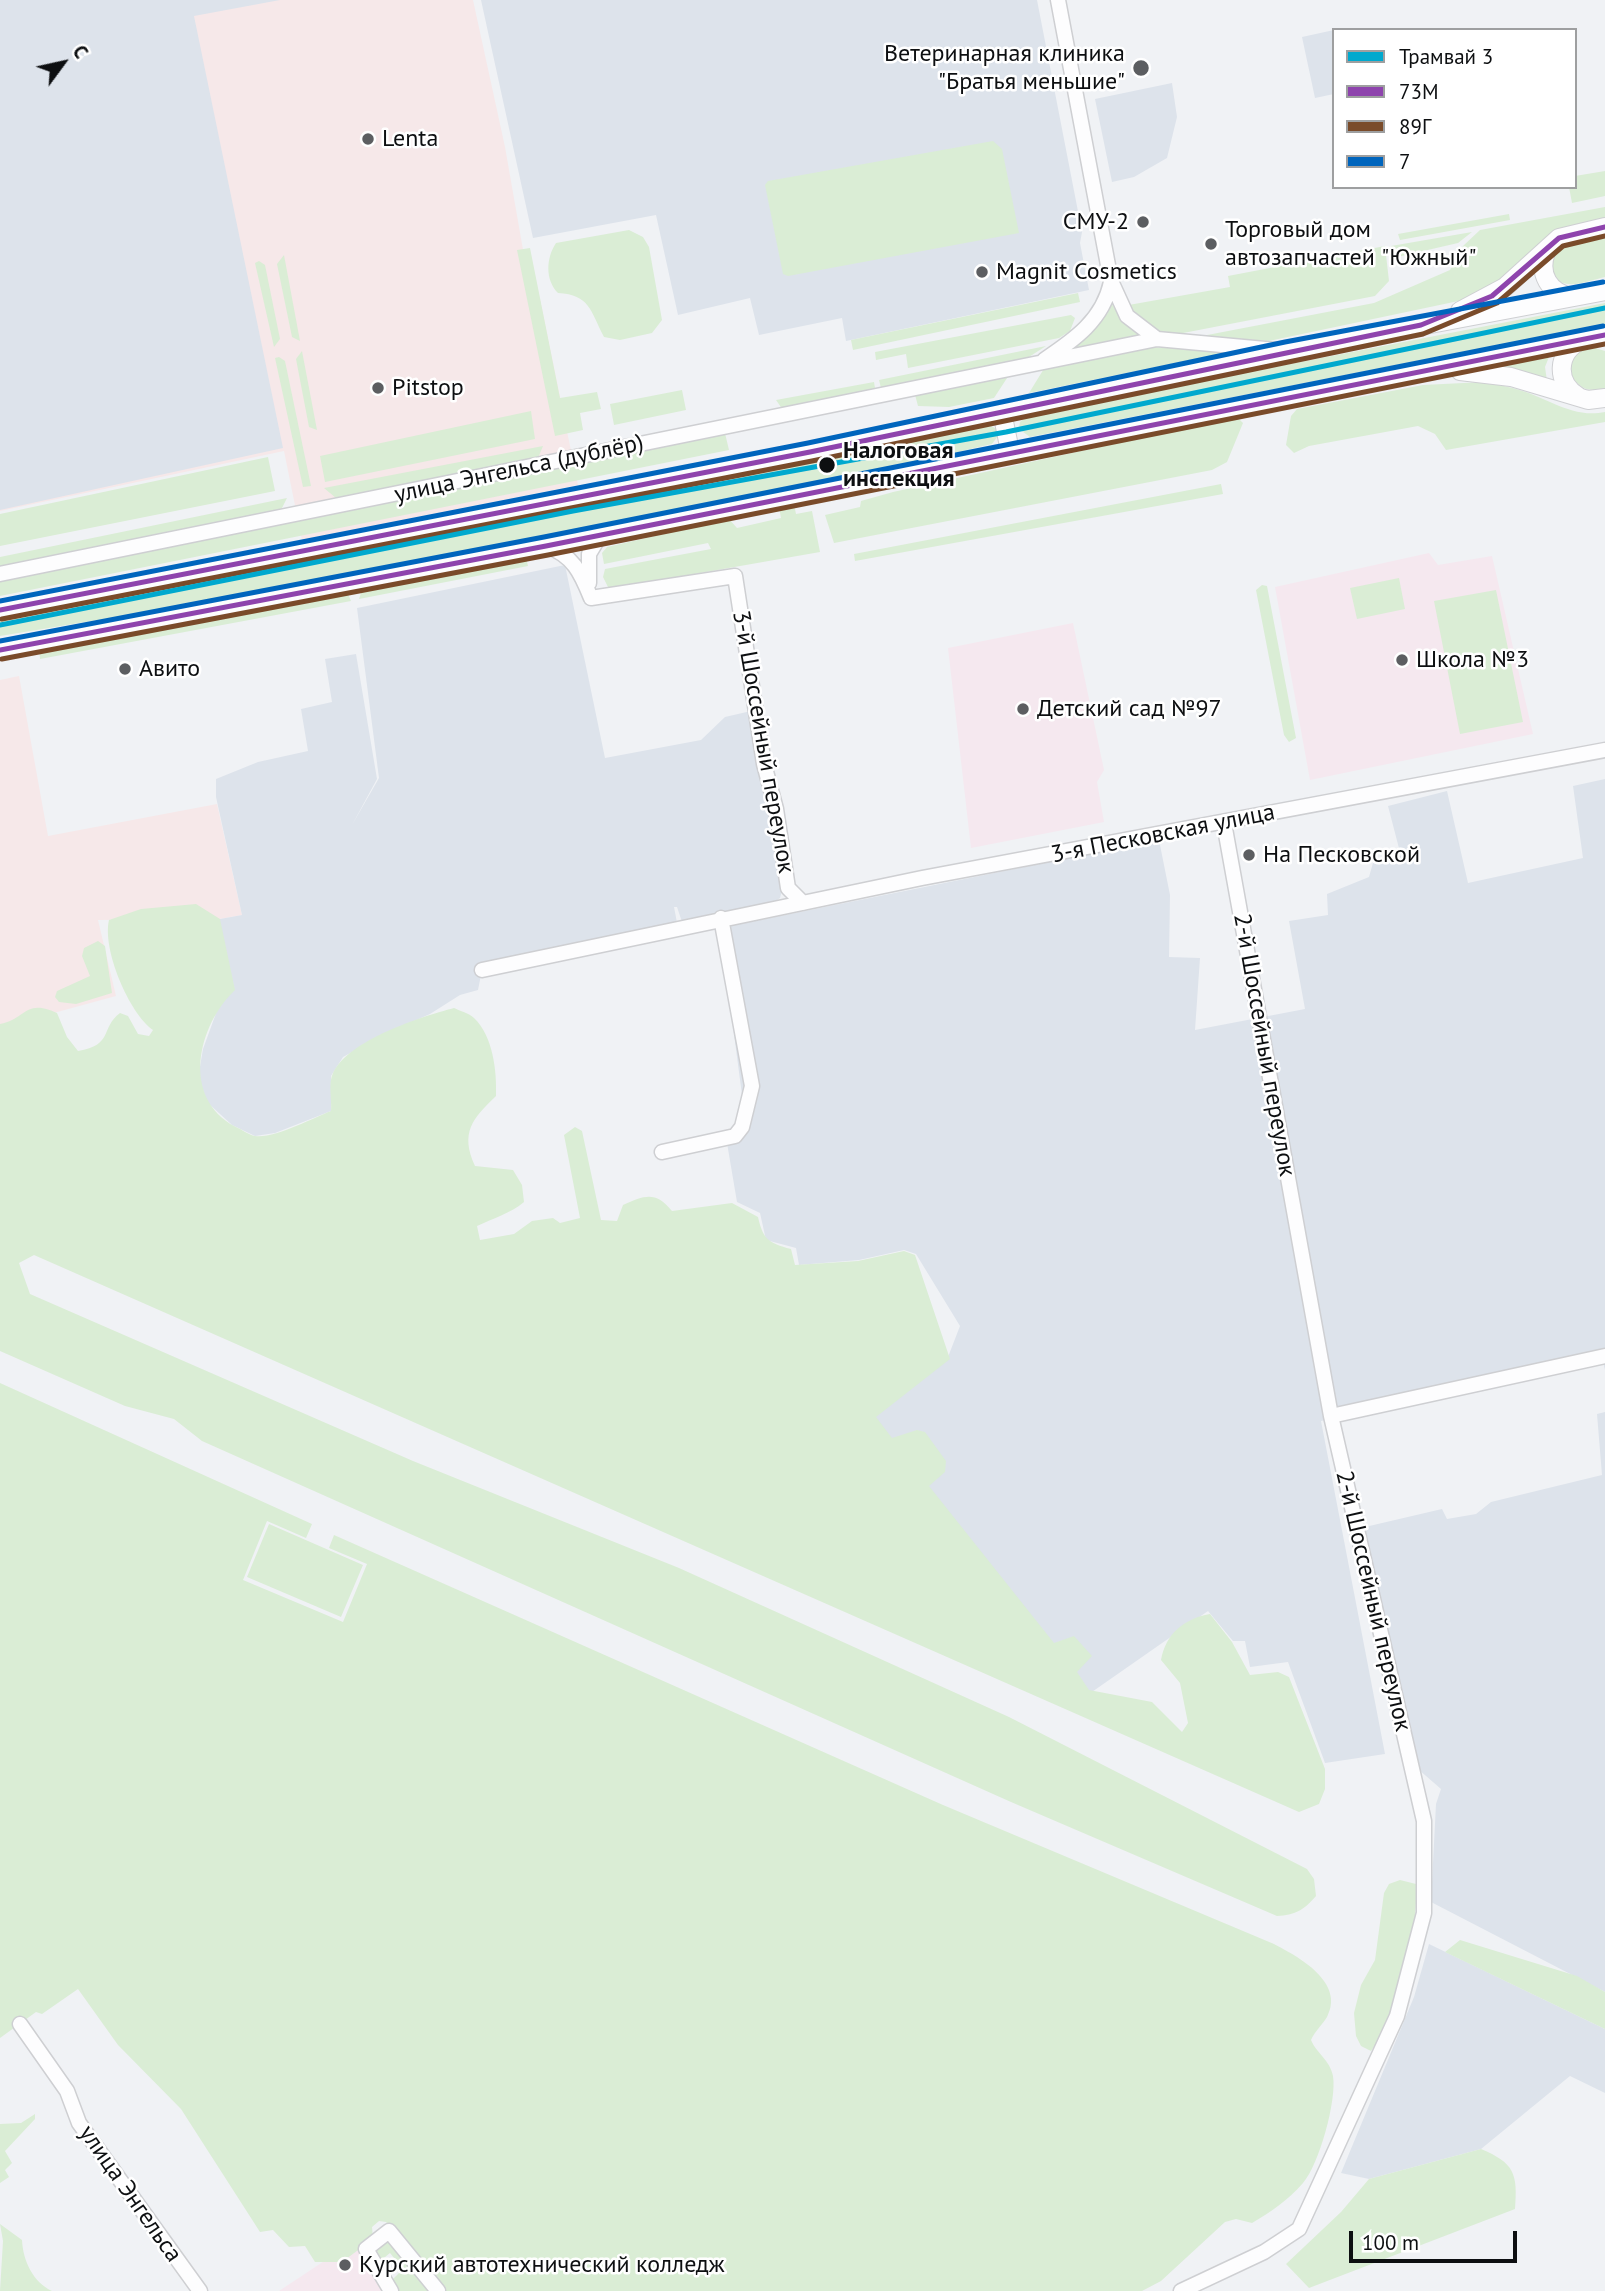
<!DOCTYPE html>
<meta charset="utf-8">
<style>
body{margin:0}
#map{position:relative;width:1605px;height:2291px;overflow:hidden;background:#f0f2f5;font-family:"PT Sans",sans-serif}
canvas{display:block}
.legend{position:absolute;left:1332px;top:28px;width:245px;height:161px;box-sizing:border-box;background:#fff;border:2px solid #9e9fa0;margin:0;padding:9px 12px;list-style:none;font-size:21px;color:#0d0f11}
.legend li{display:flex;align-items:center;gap:14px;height:35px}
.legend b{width:35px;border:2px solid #9e9fa0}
.north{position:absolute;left:28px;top:28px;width:70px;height:70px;-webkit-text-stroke:5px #fff;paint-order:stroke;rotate:57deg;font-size:19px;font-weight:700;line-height:28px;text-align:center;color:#0d0f11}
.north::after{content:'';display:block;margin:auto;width:24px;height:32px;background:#0d0f11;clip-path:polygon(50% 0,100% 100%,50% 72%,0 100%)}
.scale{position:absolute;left:1349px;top:2231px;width:168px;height:32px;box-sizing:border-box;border:4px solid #0d0f11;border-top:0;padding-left:9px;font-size:21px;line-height:24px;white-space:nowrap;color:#0d0f11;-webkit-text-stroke:5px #fff;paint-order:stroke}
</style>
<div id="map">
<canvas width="1605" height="2291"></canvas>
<ul class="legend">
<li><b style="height:9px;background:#00a9ce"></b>Трамвай 3</li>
<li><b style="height:9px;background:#8e44ad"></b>73М</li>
<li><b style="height:9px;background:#7a4b2a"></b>89Г</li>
<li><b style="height:9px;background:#0065bd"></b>7</li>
</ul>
<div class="north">С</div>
<div class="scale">100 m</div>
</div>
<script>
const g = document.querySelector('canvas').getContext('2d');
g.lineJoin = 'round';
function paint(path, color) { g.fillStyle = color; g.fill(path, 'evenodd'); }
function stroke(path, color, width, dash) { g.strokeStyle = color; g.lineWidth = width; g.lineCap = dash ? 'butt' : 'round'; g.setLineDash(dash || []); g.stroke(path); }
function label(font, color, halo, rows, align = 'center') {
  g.font = font + ' "PT Sans",sans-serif'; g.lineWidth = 5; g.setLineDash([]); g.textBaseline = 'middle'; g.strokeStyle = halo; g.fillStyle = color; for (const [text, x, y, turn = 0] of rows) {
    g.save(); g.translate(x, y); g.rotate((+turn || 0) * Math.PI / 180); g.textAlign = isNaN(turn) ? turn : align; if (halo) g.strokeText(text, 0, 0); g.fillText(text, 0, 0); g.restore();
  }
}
paint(new Path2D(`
 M211 0H473L505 147 532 301 540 299 578 485 302 540 284 451 0 511V41Z
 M19 676 48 836 217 804 242 915 220 919 98 920 116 996 6 1026 0 1025V680Z`), '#f6e8e9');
paint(new Path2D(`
 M0 0H280L194 16 283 448 0 510Z
 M481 0H1037L1082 232 1080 243 1089 290 846 341 842 318 759 335 750 298 678 315 656 215 533 238Z
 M1334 30V94L1315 98 1302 37Z
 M1172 83 1177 117 1167 158 1134 177 1112 182 1095 99Z
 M565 565 605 758 701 740 725 717 751 711 773 825 783 887 780 898 773 903 682 922 677 907H674L678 928 482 970 478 990 460 995 430 1014 383 1035 343 1057 331 1076V1111L275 1133 255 1136 232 1125 208 1103 198 1078 203 1049 219 1005 220 919 242 915 216 797V779L258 762 308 751 301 709 332 702 325 659 356 654 377 779 352 825 379 778 357 608Z
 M1605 779V1370L1602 1358 1321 1421 1385 1754 1325 1763 1288 1662 1250 1667 1245 1641H1233L1208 1611 1089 1694 866 1417 948 1357 960 1326 916 1254 904 1250 859 1260 799 1265 796 1248 766 1240 760 1213 737 1202 727 1143 744 1110 720 928 1159 840 1170 895 1169 957 1200 958 1195 1030 1305 1009 1289 921 1328 915 1327 894 1369 877 1373 863 1401 856 1388 806 1447 791 1468 883 1583 858 1573 786Z
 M1605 1412V1992L1431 1902 1436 1804 1441 1789 1418 1769 1365 1527 1442 1509 1447 1519 1476 1514 1491 1502 1602 1475 1597 1414Z
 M1429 1944 1605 2029V2093L1570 2076 1481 2149 1369 2179 1341 2173 1414 1997Z`), '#dde3eb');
paint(new Path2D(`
 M1429 553 1438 565 1492 556 1533 734 1310 780 1275 587Z
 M1073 623 1104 770 1097 782 1104 822 971 848 948 648Z
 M356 2240 389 2291H279Z`), '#f5e8ef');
paint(new Path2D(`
 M993 141 1002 149 1019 233 788 276 783 274 765 185 768 181Z
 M1605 171V196L1572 203 1569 187H1575V176Z
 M1605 207V219L1553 231 1499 285 1468 299 1269 341 1202 336 1374 303 1450 270 1463 246 1480 230Z
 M1509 214 1510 220 1400 240 1398 234Z
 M629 230 643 237 649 247 662 320 652 333 620 340 604 337C590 310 590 295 558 293 545 280 546 258 556 243Z
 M1472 232 1458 243 1393 258 1391 246Z
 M1605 238V277C1587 281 1567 291 1553 277L1551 256 1562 247Z
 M1385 246 1389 281 1375 296 1178 334 1154 332 1123 306 1230 287 1228 276Z
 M530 248 560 398 597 392 601 409 580 413 583 430 555 436 517 250Z
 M284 255 300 341 292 337 277 264Z
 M259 261 265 265 280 339 274 347 255 263Z
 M1078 293 1080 302 853 350 851 340Z
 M1605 303V324L1030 437 1019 429 1020 422 1027 415Z
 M1112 304 1120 317 1143 338 1061 354 1107 314Z
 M1071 315 1075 318 1070 331 1059 338 908 368 906 354 876 360 875 352Z
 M1046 346 1018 364 882 392 879 380Z
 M1148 347 1234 351 1029 393 1045 367Z
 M1592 347 1605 351V389C1587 392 1581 389 1570 375L1571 359 1584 348Z
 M302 351 317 430 309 427 296 359Z
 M279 357 285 361 311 486 303 487 275 358Z
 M1549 357 1545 367 1547 381 1530 373 1492 366Z
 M1011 372 994 398 949 407 918 406 914 391Z
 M874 382 876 394 785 413 776 400Z
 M1484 382C1495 384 1506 386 1516 389 1547 397 1572 419 1605 412V422L1446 450 1435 434 1418 426 1309 446 1294 453 1286 445 1291 416 1297 409 1423 385Z
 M682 390 686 410 614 425 610 404Z
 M531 411 535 439 325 482 320 456Z
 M1237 417 1243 423 1227 462 1212 470 834 543 825 515 860 507 861 501 893 492Z
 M985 423 997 429 998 436 992 444 767 496 354 578 0 636V621L79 601Z
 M724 429 729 450 0 596V575Z
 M543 446 538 458 344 498H336L324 488Z
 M268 457 275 491 0 546V514Z
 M1221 484 1223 494 855 561 854 554Z
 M287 498 282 508 274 512 0 568V557Z
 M794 504 796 514 812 511 820 552 609 589 603 577 605 569 711 549 708 543 604 564 602 553 607 547 729 519 737 528 781 518 779 507Z
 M525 553 528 566 359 599 364 584Z
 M1399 578 1405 609 1357 619 1350 588Z
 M1262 585 1267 586 1296 738 1289 742 1284 735 1256 590Z
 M345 587 351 601 40 659 39 648Z
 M1496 590 1523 722 1460 734 1434 601Z
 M196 904 220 919 235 990C198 1025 180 1098 236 1127 241 1129 249 1135 255 1136 274 1139 313 1118 331 1111 332 1100 328 1083 333 1073 349 1040 420 1017 454 1008 460 1011 469 1013 474 1018 493 1036 497 1071 496 1096 472 1119 460 1133 475 1166L513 1170 522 1185 524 1202C511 1213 492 1219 477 1226L480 1240 514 1234 532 1221 553 1218 560 1223 580 1218 564 1135 575 1127 582 1131 601 1220 617 1221 623 1205C645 1195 656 1191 672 1211L732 1203 758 1217C763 1239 768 1243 791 1249L795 1265 858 1261 904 1251 915 1255 950 1359 876 1417 892 1438 917 1430 925 1432 946 1461 945 1472 929 1486 1054 1643 1074 1636 1092 1656 1077 1672 1089 1690 1152 1702 1182 1732 1188 1723 1180 1683 1161 1660C1166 1634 1183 1619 1210 1614L1232 1642 1250 1675 1278 1672 1289 1677 1325 1769V1789L1319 1804 1299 1812 34 1255 19 1263 30 1294 413 1461 679 1568 1009 1717 1307 1869 1314 1879 1316 1896C1304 1910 1295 1915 1277 1916L1011 1802 202 1441 174 1419 125 1406 0 1351V1024C26 1019 25 998 57 1013L67 1037 78 1051C114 1045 100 1028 120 1013L128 1016 138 1034 149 1036 153 1030C129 1013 102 949 109 920L141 909Z
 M98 941 105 946 112 993 76 1004 59 1002 55 997 57 991 90 976 82 956 84 948Z
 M0 1383 312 1524 306 1538 267 1521 243 1580 343 1622 367 1564 329 1548 334 1535 943 1805 1274 1944C1297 1956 1346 1982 1327 2017 1322 2025 1315 2031 1311 2040 1317 2054 1330 2060 1333 2076 1337 2100 1319 2165 1303 2183 1288 2200 1271 2212 1252 2223L1236 2219 1225 2222 1161 2281 1142 2291H443L386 2222 379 2221 372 2227 373 2239 342 2262H315L305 2246 289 2247 273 2230 260 2232 181 2109 118 2045 78 1989 42 2014 36 2012 0 2038Z
 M269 1524 363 1565 341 1617 247 1577Z
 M1400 1880 1416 1884C1419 1928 1399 2016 1371 2051L1361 2046 1356 2036 1354 2013 1361 1985 1375 1960 1384 1893 1389 1884Z
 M1460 1940 1577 1976 1605 1992V2029L1445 1952Z
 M35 2114V2119L5 2151 12 2163 5 2170 9 2177 0 2183V2124L21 2123Z
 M1481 2149C1514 2163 1518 2173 1515 2209L1309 2288 1286 2264 1341 2212 1369 2179Z
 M0 2224 22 2240C23 2261 33 2282 52 2291H0L3 2241Z
 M385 2240H392L433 2291H399L392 2280 403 2269 390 2253 379 2262 372 2251Z`), '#daedd5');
const minor = new Path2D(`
 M1058 0 1111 281 1127 316 1157 339
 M1044 360C1074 340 1103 320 1111 282
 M546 546C573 555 581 573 591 598
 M0 574 1157 339 1276 350
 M589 583V554L601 534
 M591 598 735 576 764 764 776 809 788 888 803 903
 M482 970 922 878 1605 750
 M662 1152 735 1136 742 1127 752 1086 721 918
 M1331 1416 1605 1356
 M20 2024 67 2091 79 2123 200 2291
 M391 2291 366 2249 389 2231 438 2291
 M1181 2291 1264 2252 1299 2229 1397 2016 1424 1913V1821L1331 1416 1224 823`);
const major = new Path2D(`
 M1546 252C1538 274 1549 293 1572 297
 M1460 311 1505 287 1559 238 1605 227
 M1460 371 1511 377 1588 400 1605 398
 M1579 397C1555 383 1556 352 1582 340
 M1002 412 1010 451
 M0 610 810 452 1287 351 1605 291
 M0 650 546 546 1605 335`);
stroke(minor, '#cecfd2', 17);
stroke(major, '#cecfd2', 20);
stroke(minor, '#fdfdfe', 14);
stroke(major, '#fdfdfe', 18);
stroke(new Path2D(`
 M0 610 810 452 1421 325 1492 296 1559 238 1605 227
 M0 650 546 546 1605 335`), '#8e44ad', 5);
stroke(new Path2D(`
 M2 619 812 461 1423 334 1497 303 1563 246 1605 236
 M2 659 548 555 1605 344`), '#7a4b2a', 5);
stroke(new Path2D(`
 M0 601 808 443 1285 342 1603 282
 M0 641 544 537 1603 326`), '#0065bd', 5);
stroke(new Path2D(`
 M0 625 573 511 1006 432 1605 308`), '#00a9ce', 5);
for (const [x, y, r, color] of [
 [1141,68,9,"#5c5e61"],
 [368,139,7,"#5c5e61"],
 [1143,222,7,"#5c5e61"],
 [1211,244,7,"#5c5e61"],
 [982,272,7,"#5c5e61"],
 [378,388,7,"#5c5e61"],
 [827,465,9,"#0d0f11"],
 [1402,660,7,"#5c5e61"],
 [125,669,7,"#5c5e61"],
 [1023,709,7,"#5c5e61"],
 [1249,855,7,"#5c5e61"],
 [345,2265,7,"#5c5e61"]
]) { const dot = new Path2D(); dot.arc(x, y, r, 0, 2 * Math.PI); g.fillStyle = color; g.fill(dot); stroke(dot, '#fff', 2.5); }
label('24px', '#0d0f11', '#fff', [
 ["Ветеринарная клиника",1125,54,"right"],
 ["\"Братья меньшие\"",1125,82,"right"],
 ["Lenta",382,139],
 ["СМУ-2",1129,222,"right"],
 ["Торговый дом",1225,230],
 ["автозапчастей \"Южный\"",1225,258],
 ["Magnit Cosmetics",996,272],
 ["Pitstop",392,388],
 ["Школа №3",1416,660],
 ["Авито",139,669],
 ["Детский сад №97",1037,709],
 ["На Песковской",1263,855],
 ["Курский автотехнический колледж",359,2265]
], 'left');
label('bold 24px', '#0d0f11', '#fff', [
 ["Налоговая",843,451],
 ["инспекция",843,479]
], 'left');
label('24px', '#0d0f11', '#fff', [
 ["улица Энгельса (дублёр)",519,469,-12],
 ["3-й Шоссейный переулок",763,742,80],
 ["3-я Песковская улица",1163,834,-11],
 ["2-й Шоссейный переулок",1264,1045,80],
 ["2-й Шоссейный переулок",1373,1601,77],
 ["улица Энгельса",130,2194,55]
]);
</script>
